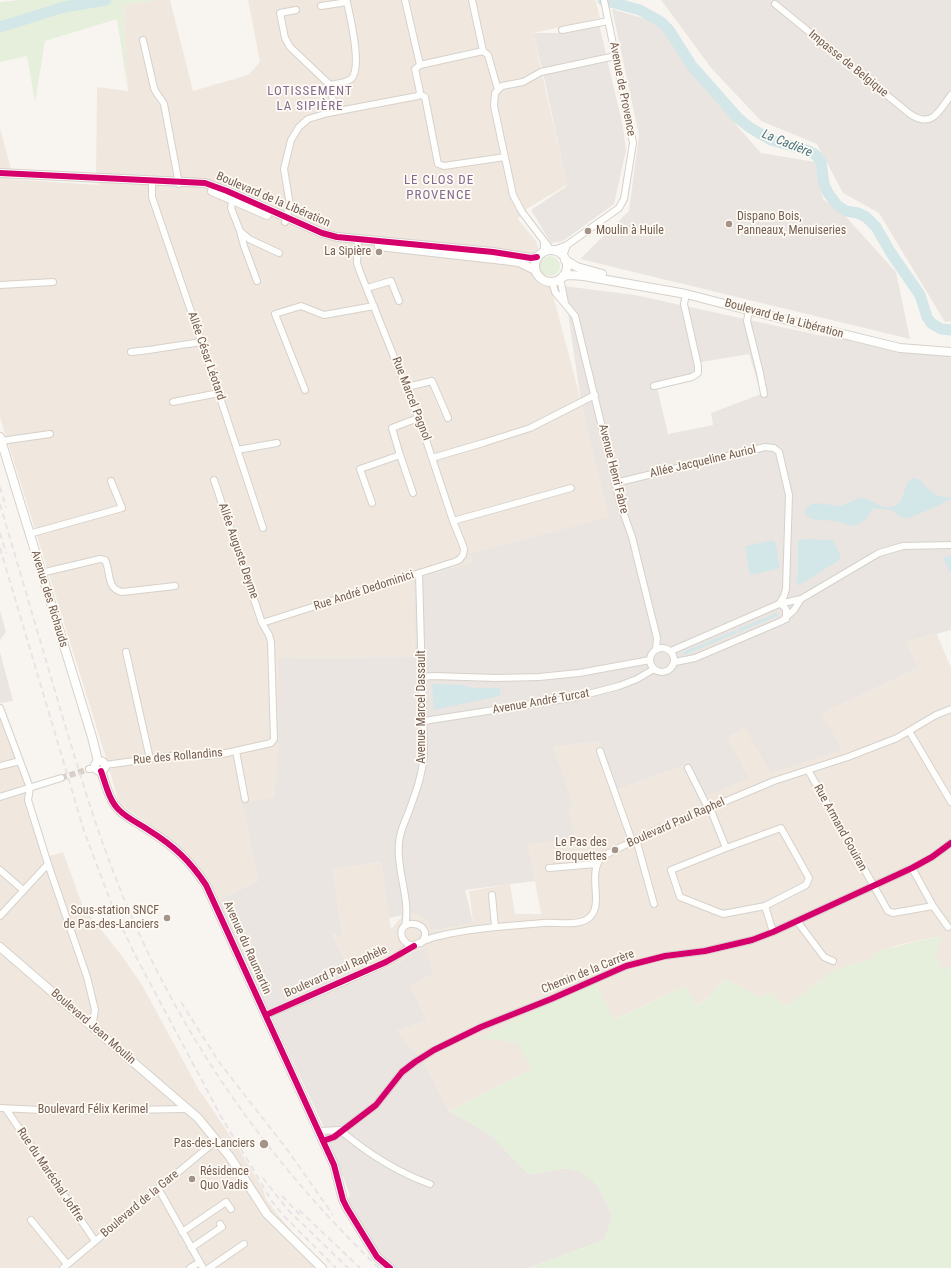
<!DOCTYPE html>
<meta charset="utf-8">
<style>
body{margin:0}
canvas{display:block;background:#f8f5f0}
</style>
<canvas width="951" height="1268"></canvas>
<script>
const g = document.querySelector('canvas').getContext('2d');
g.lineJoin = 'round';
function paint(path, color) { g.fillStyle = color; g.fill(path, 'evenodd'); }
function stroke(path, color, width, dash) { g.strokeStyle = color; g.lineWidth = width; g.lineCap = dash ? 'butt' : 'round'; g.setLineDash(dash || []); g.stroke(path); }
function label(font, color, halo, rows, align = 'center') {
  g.font = font + ' "Roboto Condensed",sans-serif'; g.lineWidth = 3.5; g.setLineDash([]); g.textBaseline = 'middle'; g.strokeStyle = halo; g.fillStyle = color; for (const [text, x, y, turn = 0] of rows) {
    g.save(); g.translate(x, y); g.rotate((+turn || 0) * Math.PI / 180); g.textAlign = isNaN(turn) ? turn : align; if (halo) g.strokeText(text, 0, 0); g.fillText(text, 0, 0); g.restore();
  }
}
paint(new Path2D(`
 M156 0H170L193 91 248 75 260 62 248 0H594L596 1 600 18 533 33 567 185 528 208 518 219 536 241 554 299 578 389 582 410 610 517 470 553 472 562 413 579 415 657 280 658 278 745 274 799 242 803 258 881 221 899 218 903 205 877 187 854 145 821 119 804 106 758 0 417V128L11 169 9 179 99 185 96 172 97 87 128 91 123 5Z
 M937 634 951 668V966L942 971 935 954 940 944V936L898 945 882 951 873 954 875 958 849 965 829 974 795 1000 784 1006 772 993 758 997 743 988 725 979 708 998 697 1006 685 986 613 1020 595 982 480 1038 519 1043 532 1069 449 1111 425 1065 397 1031 427 1020 410 985 425 948 412 952 399 963 355 983 332 932 342 936 333 869 381 862 391 929 402 916 409 914 418 915 428 922 432 931 473 923 469 891 510 884 515 914H541L528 844 575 837 569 810 574 808 554 747 599 741 616 790 683 766 700 797 727 738 745 728 842 750 821 713 918 668 907 642Z
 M0 709 30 788 28 801 46 857 63 852 83 907 122 956 142 985 199 1090 211 1107 235 1143 263 1189 266 1199 278 1215 307 1249 328 1268H0Z`), '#f0e8df');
paint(new Path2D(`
 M661 0H951V321L945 322 879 213 843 193 817 144 761 121 712 69Z
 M612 9 659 23 738 127 761 153 815 162 823 199 847 218 896 272 910 339 580 259 629 211 639 135Z
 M599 24 623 127 626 150 614 204 563 241 551 243 531 210 567 186 544 77 533 33H557Z
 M564 286 635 295 818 335 951 354V630L907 642 918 668 822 713 842 750 771 773 745 728 727 738 749 778 701 798 683 766 616 790 599 741 554 747 574 808 569 810 575 837 528 845 535 881 465 890 473 923 432 931 428 922 418 915 409 914 389 918 381 862 333 869 342 936 332 933 355 982 399 963 412 952 425 948 433 974 410 985 427 1020 397 1031 425 1065 449 1111 491 1135 529 1175 565 1168 581 1172 595 1183 607 1204 612 1218 604 1240 528 1268H394L379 1253 352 1214 348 1200 350 1195 322 1123 218 903 221 899 258 881 242 803 274 798 278 745 279 658 415 657 413 579 472 562 470 553 609 517 582 409ZM749 354 761 394 711 413 713 425 668 434 656 383 696 373V363Z
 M0 611 6 632 0 640Z
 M0 652 13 701 0 703Z`), '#eae5e1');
paint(new Path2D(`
 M19 0H156L123 5 128 91 117 19 45 41 35 102 27 56 0 62V2Z
 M540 266a10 10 0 1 1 20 0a10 10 0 1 1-20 0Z
 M940 936V944L935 955 942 970 951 966V1268H528L604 1240 612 1218 607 1204 595 1183 581 1172 565 1168 529 1175 491 1135 449 1111 532 1069 518 1043 479 1038 595 981 614 1020 685 986 698 1006 708 998 725 979 743 988 758 997 772 993 784 1006 795 1000 829 974 849 965 874 958 873 954C895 945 918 942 940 936Z`), '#e6eedc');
paint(new Path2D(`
 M914 478C921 479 922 483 927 488 933 494 943 499 951 497V499L942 504 909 518 900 517 892 510 873 508 867 518 862 522 854 526 835 521 811 519 805 514C806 497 829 506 839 506 848 505 854 498 862 498 871 498 877 508 891 507 907 505 901 482 914 478Z
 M805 539 832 540 834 542 841 556 838 561 799 585H797L796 582 798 575V542L801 540Z
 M772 540 776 543 779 567 777 569 750 575 745 548 746 546Z
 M951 555V573H950L943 558Z
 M777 613 778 616 739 632 738 629Z
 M736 630 737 633 684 655 683 652Z
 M432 684 463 685 472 688H499L501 692 499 696 434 710Z`), '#d3e6e8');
stroke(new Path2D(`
 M603 0 640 10 661 22 669 30 692 66 738 118 749 127 771 140 809 151 816 155 821 162 824 184 828 193 837 205 846 211 858 213 866 217 876 227 891 253 920 295 927 317 931 323 941 329 951 330
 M0 27 64 7 106 0`), '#d3e6e8', 11);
stroke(new Path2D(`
 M61 778 89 769`), '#d7cfc8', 6, [6, 3]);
const minor = new Path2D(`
 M405 0 420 65 415 69 420 92 419 94 425 97 438 164 444 166 505 157
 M472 0 483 51 488 55 498 90
 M775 4 910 114C932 129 939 111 951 95
 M321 6 347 2C350 17 363 68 351 79 346 83 336 83 330 85
 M296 10 280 13 285 38 290 47 330 85 335 112
 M562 30 608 21
 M143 40 154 88C156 94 161 98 164 104L179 184
 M420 65 483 51
 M152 180V197L211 370 263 528
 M233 196 231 208 240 231 249 239 279 253
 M285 222 290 205 284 169 291 140 299 127 308 119 328 113 418 96 419 94
 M240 231 244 246 257 281
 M551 250 522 212 513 195 494 106 495 93 502 86 523 82 541 72 615 56
 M554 250 567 245 619 208 624 199 633 143 604 0
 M544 251V241
 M563 256 567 245
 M560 278 565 303
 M552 281 555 292 575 316 621 506 632 537 657 638 656 649
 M0 285 53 282
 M367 288 391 281 399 301
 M749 310 747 321 760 373 764 394
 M131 352C155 350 178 345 202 342
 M654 386 692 377 698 373V366L684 304 686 294
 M407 387 432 381 448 418
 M305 390 275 314 301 306 324 315 374 306
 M173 402 219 393
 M1 441 50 434
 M237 450 277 443
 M400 455 413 493
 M432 458 483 443 530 428 595 395
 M615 483 765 447 774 448 779 452 789 495 786 589 784 596 779 604 782 605 786 609V619
 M372 503 360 469 400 455 392 428 418 418
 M453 521 571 488
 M29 534 122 508 111 481
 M41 573 100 559 105 560C111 571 106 589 122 592L175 586
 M262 623 454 562 459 560 463 555 464 549 462 543 453 521 420 422 360 272 357 263 358 239
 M650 660a12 12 0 1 1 24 0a12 12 0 1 1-24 0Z
 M671 651 779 604 801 599 879 553 903 546 951 545
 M126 652 150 759
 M675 662 695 658 782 621 794 610 801 599
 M422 677 433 676 496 678 539 677 579 673 650 660
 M0 708 30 788 28 800 48 864 87 977 95 1010 92 1027
 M424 721 577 697 619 686 637 679 654 669
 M909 731 951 802
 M236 751 245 799
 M600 751 632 841
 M105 765 178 755 206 756 222 754 271 743 274 739 271 642 269 635 262 623 214 480
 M0 766 20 761
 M688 768 708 808
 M89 769 95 768
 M808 770 888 911 893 913 933 906 912 868
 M0 797 61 778
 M710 808 726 848 671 870 680 897 723 914 765 906 773 932
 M636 839 654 904
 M726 848 781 828 809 878 806 885 765 906
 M549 868 596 864
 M0 870 23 890
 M492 895 495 927
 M933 906 948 927
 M0 916 48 864
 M797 921 824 957 833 961
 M405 926C411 899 396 871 399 844 399 832 405 822 409 811 416 792 423 773 424 752L419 573
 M414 946C409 945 404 943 402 937 396 915 438 923 421 943
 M266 1015C306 998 346 982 385 963 392 960 399 955 405 950 413 945 429 938 439 936 473 928 509 926 544 923 556 922 574 926 586 920 608 907 584 874 603 856L645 835 774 781 848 757 897 738 936 715 951 709
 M0 1108 61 1111 186 1109
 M6 1109 95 1241
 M340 1130C367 1153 397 1172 430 1184
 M319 1131 340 1130
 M323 1141 334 1137 376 1105 402 1072 415 1062 434 1050 481 1027 551 999 626 966 665 956 705 951 752 940 773 932 912 868 932 857 951 843
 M158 1188 203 1268
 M31 1220 67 1264
 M182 1232 226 1202 231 1209
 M191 1248 222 1227 220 1224
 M63 1268 212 1144 216 1139
 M190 1268 200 1262
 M209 1268 244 1244`);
const tertiary = new Path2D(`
 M0 173 205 183 227 191 322 233 337 237 493 252 531 258 537 257
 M212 191 267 215
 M379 246 503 260 519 262 535 270
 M535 266a16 16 0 1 1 32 0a16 16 0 1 1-32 0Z
 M565 260 577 267 602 274
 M563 276 570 275 584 276 686 294 814 327 900 348 951 352
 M0 437 92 737 98 761
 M95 766a5 5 0 1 1 10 0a5 5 0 1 1-10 0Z
 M101 771C106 785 109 800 119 810 128 819 140 824 150 831 174 846 190 861 206 885L323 1141 334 1165 343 1200 347 1208 377 1257 390 1268
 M0 947 198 1118 230 1157 267 1214 322 1268`);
stroke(minor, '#d6d1cb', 8);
stroke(tertiary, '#d6d1cb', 10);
stroke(minor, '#fefefd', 6);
stroke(tertiary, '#fefefd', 8);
stroke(new Path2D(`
 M0 487 6 508
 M0 504C20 572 40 640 60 708 80 775 100 842 127 906 184 1042 272 1166 379 1268
 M0 533 6 553
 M0 548 84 831 112 905 134 953 223 1120 250 1164 271 1200 281 1213 336 1268
 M181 1002 219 1062 289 1152 333 1215
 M263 1178 287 1209 348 1268
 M282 1196 301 1216
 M299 1210 360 1268`), '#e6e4e6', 2, [6, 4]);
stroke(new Path2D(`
 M0 173 205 183 227 191 322 233 337 237 493 252 531 258 537 257
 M101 771C106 785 109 800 119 810 128 819 140 824 150 831 174 846 190 861 206 885L323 1141 334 1165 343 1200 347 1208 377 1257 390 1268
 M266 1015 386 962 414 946
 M323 1141 334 1137 376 1105 402 1072 415 1062 434 1050 481 1027 551 999 626 966 665 956 705 951 752 940 773 932 912 868 932 857 951 843`), '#d6006c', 6);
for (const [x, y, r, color] of [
 [729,224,4,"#a39389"],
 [588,231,4,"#a39389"],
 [379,252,4,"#a39389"],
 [615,850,4,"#a39389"],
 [167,918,4,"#a39389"],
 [264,1144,5,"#a39389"],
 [192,1179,4,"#a39389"]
]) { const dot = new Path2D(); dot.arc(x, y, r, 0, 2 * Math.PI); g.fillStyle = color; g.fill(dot); stroke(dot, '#fefaf4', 1.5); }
label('12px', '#755e51', '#fefaf4', [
 ["Impasse de Belgique",848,64,39],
 ["Avenue de Provence",622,89,79],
 ["Boulevard de la Libération",273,200,23],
 ["Boulevard de la Libération",784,319,15],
 ["Allée César Léotard",206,356,71],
 ["Rue Marcel Pagnol",411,399,69],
 ["Allée Jacqueline Auriol",703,462,-13],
 ["Avenue Henri Fabre",613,469,76],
 ["Allée Auguste Deyme",238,551,71],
 ["Rue André Dedominici",364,591,-18],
 ["Avenue des Richauds",49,599,73],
 ["Avenue André Turcat",541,702,-10],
 ["Avenue Marcel Dassault",422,707,-90],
 ["Rue des Rollandins",178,757,-5],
 ["Boulevard Paul Raphel",676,823,-24],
 ["Rue Armand Gouiran",840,828,61],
 ["Avenue du Raumartin",247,948,66],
 ["Boulevard Paul Raphèle",336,972,-24],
 ["Chemin de la Carrère",588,972,-22],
 ["Boulevard Jean Moulin",93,1027,41],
 ["Boulevard Félix Kerimel",93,1110],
 ["Rue du Maréchal Joffre",50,1175,56],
 ["Boulevard de la Gare",140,1204,-40]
]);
label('12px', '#755e51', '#fefaf4', [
 ["Dispano Bois,",737,217,"left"],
 ["Panneaux, Menuiseries",737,231,"left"],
 ["Moulin à Huile",596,231,"left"],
 ["La Sipière",371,252],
 ["Le Pas des",607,843],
 ["Broquettes",607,857],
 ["Sous-station SNCF",159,911],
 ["de Pas-des-Lanciers",159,925],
 ["Pas-des-Lanciers",255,1144],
 ["Résidence",200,1172,"left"],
 ["Quo Vadis",200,1186,"left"]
], 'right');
g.letterSpacing = '1px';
label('13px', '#836a90', '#fefaf4', [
 ["LOTISSEMENT",310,92],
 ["LA SIPIÈRE",310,107],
 ["LE CLOS DE",439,181],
 ["PROVENCE",439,196]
]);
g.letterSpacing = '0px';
label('italic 13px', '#49767f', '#fefaf4', [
 ["La Cadière",787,144,22]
]);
</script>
